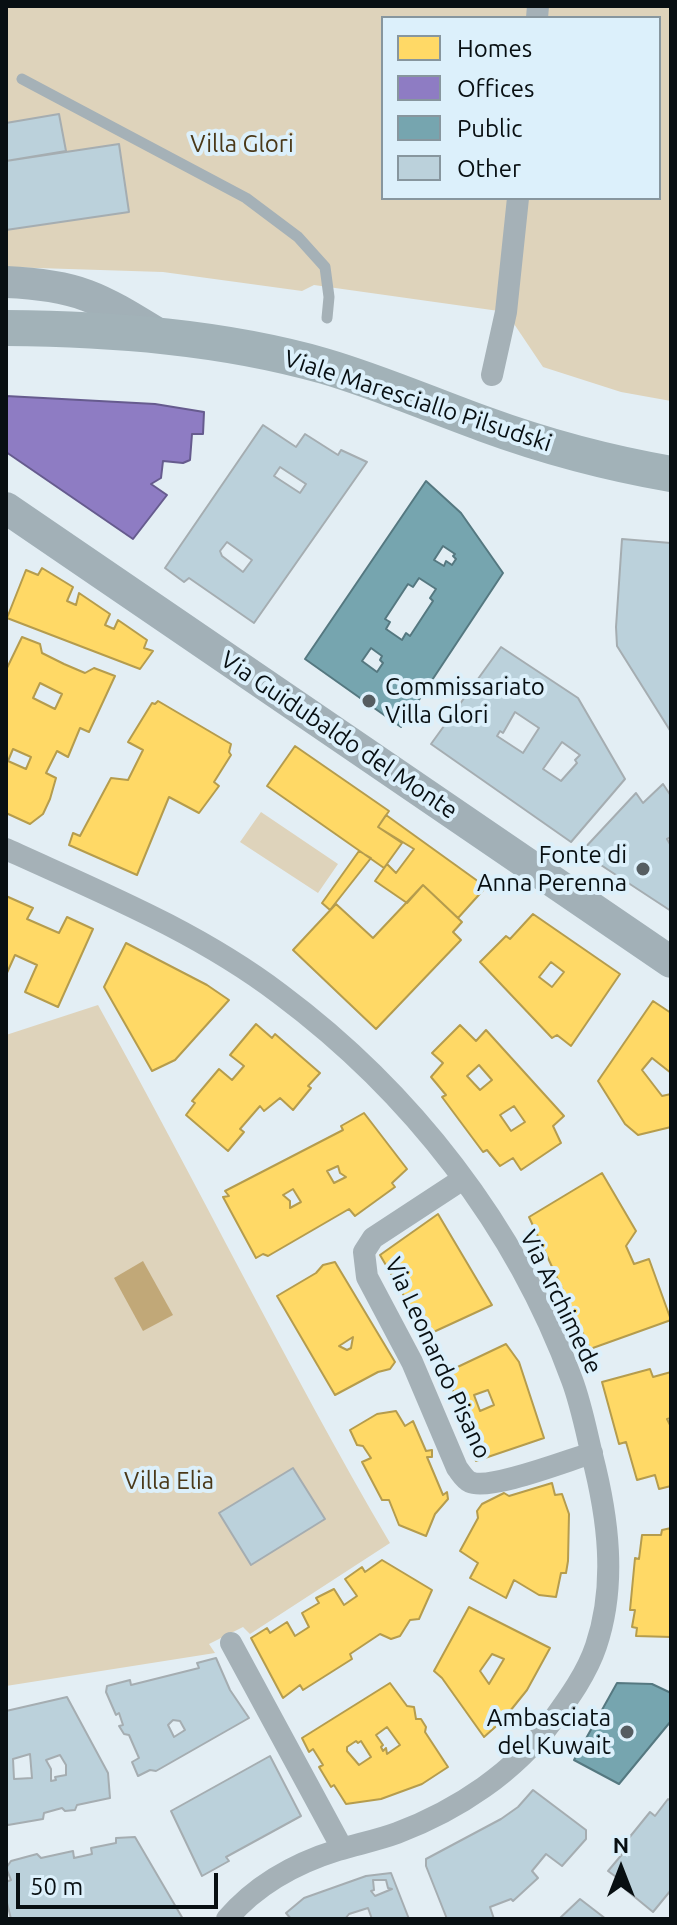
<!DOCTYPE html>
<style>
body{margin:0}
#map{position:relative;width:677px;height:1925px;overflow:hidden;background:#e3eef4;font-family:Ubuntu,sans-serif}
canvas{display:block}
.frame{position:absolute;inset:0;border:8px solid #080f12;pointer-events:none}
.legend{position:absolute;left:381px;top:16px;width:280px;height:184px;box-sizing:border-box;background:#dcf0fb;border:2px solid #87969e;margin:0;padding:10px 14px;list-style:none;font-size:24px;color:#080f12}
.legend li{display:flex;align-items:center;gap:16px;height:40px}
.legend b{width:40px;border:2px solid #87969e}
.north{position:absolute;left:581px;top:1829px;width:80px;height:80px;-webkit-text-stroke:6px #dcf0fb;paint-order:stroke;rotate:0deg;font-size:22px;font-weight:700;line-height:32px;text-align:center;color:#080f12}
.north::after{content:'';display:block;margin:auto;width:28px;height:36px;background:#080f12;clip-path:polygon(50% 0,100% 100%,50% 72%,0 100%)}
.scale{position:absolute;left:16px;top:1873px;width:202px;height:36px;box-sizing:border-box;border:4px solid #080f12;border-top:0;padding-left:10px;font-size:24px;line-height:28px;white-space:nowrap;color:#080f12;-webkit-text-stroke:6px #dcf0fb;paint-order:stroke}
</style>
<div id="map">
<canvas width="677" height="1925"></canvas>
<div class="frame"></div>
<ul class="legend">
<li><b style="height:22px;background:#ffd966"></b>Homes</li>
<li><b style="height:22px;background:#8e7cc3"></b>Offices</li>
<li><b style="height:22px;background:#76a5af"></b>Public</li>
<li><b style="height:22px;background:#bbd1db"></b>Other</li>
</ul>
<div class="north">N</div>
<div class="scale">50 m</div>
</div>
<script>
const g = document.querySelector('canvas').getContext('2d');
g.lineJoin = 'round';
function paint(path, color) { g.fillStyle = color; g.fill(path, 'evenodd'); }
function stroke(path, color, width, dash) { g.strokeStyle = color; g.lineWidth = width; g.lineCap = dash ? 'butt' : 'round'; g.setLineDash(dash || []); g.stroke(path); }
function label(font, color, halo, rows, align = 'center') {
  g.font = font + ' Ubuntu,sans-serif'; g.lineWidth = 8; g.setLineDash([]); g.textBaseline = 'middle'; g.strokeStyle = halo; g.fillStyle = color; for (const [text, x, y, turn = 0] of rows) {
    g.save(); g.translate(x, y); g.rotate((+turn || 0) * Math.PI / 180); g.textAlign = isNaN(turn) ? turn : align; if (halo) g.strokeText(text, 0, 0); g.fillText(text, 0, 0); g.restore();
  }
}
paint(new Path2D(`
 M6 6H671V401L621 392 543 367 506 312 314 285 302 291 163 272 6 267ZM383 18H659V198H383Z
 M261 812 338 864 318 893 240 842Z
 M98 1005C197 1183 287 1367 390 1543L250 1634 243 1627 209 1644 215 1653 6 1686V1035Z`), '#ded3bb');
paint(new Path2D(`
 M143 1261 173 1315 143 1331 114 1278Z`), '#c1a878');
const homes = new Path2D(`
 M42 568 73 587 67 601 76 605 79 593 110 614 105 625 114 629 118 620 147 640 144 648 153 651 140 669 7 618 26 570 38 575Z
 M22 637 40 644 42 653 64 664 85 673 94 668 115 676 89 732 80 728 68 757 57 751 46 773 56 778 50 799 43 814 30 824 6 813V670ZM40 683 62 694 55 709 33 698ZM13 749 31 757 26 769 8 761Z
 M158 701 231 744 229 752 231 755 214 782 219 786 199 813 169 797 137 875 69 845 73 833 80 836 111 778 128 780 143 750 128 742 152 703 155 704Z
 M295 746 389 811 378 827 402 843 384 868 267 786Z
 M386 815 486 887 458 918 423 885 407 903 375 881 387 864 396 873 414 849 378 827Z
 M359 851 371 858 330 910 322 903Z
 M423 885 462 922 453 932 461 940 376 1029 293 950 336 904 373 938Z
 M6 896 33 908 27 919 59 933 67 917 93 929 58 1007 25 992 37 965 15 955 6 975Z
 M533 914 620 974 571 1046 557 1035 552 1038 480 962 506 936 510 939ZM551 962 564 972 552 987 539 977Z
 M126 943 207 985 229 1000 175 1060 152 1071 104 987Z
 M653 1001 671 1013V1073L652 1058 642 1070 662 1096 671 1094V1127L638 1135 625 1124 598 1081Z
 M256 1024 272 1038 275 1034 320 1073 308 1086 311 1088 293 1110 280 1098 264 1111 260 1106 240 1129 244 1132 228 1151 186 1115 195 1103 192 1101 219 1069 232 1080 244 1066 230 1055Z
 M460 1025 476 1041 486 1030 564 1116 553 1126 561 1143 521 1170 513 1158 500 1166 487 1150 483 1152 442 1097 446 1095 431 1077 443 1063 432 1053ZM479 1065 492 1080 480 1090 467 1076ZM514 1106 525 1122 511 1131 500 1115Z
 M364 1113 407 1169 392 1183 395 1187 355 1216 349 1209 268 1256 263 1254 256 1258 223 1197 229 1196 225 1191 343 1130 341 1126ZM338 1166 340 1173 346 1177 334 1183 327 1171ZM293 1189 301 1202 290 1208V1201L283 1195Z
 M602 1173 636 1231 626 1246 634 1264 649 1259 671 1320 590 1349 529 1217Z
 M438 1214 492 1305 427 1335 380 1255Z
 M335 1262 395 1362 390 1369 378 1372 335 1395 277 1296 316 1273 323 1265ZM353 1337 351 1348 347 1350 339 1346Z
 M506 1344 519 1362 544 1438 476 1461 447 1372ZM488 1390 494 1405 480 1411 474 1395Z
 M650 1369 653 1377 671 1372V1418L667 1419 671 1427V1486L659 1489 655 1475 637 1480 626 1442 619 1444 602 1382Z
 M396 1411 405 1426 413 1421 426 1451 432 1450V1457H427L443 1495 447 1492 448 1499 435 1514 426 1536 399 1525 389 1500H382L362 1462 371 1458 363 1446 357 1445 350 1430 377 1414Z
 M552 1483 555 1495 562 1494 569 1514 568 1561 566 1573H561L556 1597 539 1595 514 1580 506 1598 470 1578 478 1563 460 1551 478 1518 477 1511 482 1504 504 1493 509 1496Z
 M671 1528V1637L636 1636 637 1628 632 1627 635 1610H630L635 1558 639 1559 642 1535H661L662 1530Z
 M382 1560 432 1590 419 1619 410 1620 400 1636 391 1639 380 1634 350 1654 352 1659 303 1690 300 1685 283 1698 251 1638 267 1628 270 1633 287 1622 295 1636 309 1627 302 1613 319 1603 316 1598 334 1589 344 1605 357 1596 345 1579 362 1567 365 1572Z
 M469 1607 550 1648 527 1690 502 1721 484 1737 442 1678 434 1671ZM492 1654 504 1659 489 1684 480 1671Z
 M390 1683 407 1706 414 1707 416 1719H421L426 1727 425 1732 448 1767 422 1784 381 1799 346 1804 334 1785 331 1787 319 1767 323 1765 313 1749 309 1752 302 1738ZM387 1727 400 1745 387 1754 386 1748 383 1751 381 1747 383 1745 376 1735ZM356 1741 358 1743 361 1741 371 1757 359 1765 347 1751V1747Z`);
paint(homes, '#ffd966');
stroke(homes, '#b59c4d', 2);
const offices = new Path2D(`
 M6 396 155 404 204 412 203 434H192L190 460 183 463 163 461 161 478 151 484 167 495 133 539 6 452Z`);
paint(offices, '#8e7cc3');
stroke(offices, '#665b8e', 2);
const public = new Path2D(`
 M426 481 461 513 503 573 401 727 305 659ZM443 546 455 554 453 556 456 559 452 565 446 561 444 566 434 560ZM419 578 436 589 430 598 433 601 410 636 406 633 402 640 386 629 390 622 385 619 408 584 413 587ZM371 648 382 656 380 660 383 663 377 672 362 661Z
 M617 1683 652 1684 671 1693V1721L619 1784 574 1760Z`);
paint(public, '#76a5af');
stroke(public, '#557880', 2);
const building = new Path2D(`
 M59 114 66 151 6 161V123Z
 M119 144 129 212 6 230V161Z
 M263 425 296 447 305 434 338 455 341 450 367 462 254 623 189 578 184 582 165 568ZM280 467 306 484 300 493 274 476ZM227 542 252 560 243 572 222 556 220 551Z
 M622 539 671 543V732L617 646 616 627Z
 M501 647 578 698 625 779 571 842 431 744ZM515 712 539 728 523 753 497 736 500 731 503 733ZM562 742 580 755 575 760 577 763 561 781 543 769Z
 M663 784 671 796V837L667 839 671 846V911L581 852 636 793 643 803Z
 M293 1468 325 1519 251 1565 219 1513Z
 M216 1658 230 1690 249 1718 156 1771 150 1770 138 1776 132 1762 139 1758 129 1735 124 1734 119 1726 123 1725 119 1713 116 1715 106 1692 107 1686 130 1680 131 1685 199 1668 197 1663ZM173 1720 180 1721 185 1730 174 1737 168 1725Z
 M67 1697 108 1773 110 1798 77 1805 75 1810 65 1811 62 1808 44 1813 43 1819 8 1825 6 1822V1711ZM30 1754 32 1778 14 1779 13 1759ZM60 1755 66 1765V1775L55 1777 56 1780 51 1781V1769L46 1760Z
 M270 1756 301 1816 226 1857 229 1861 202 1876 171 1811Z
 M533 1790 586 1830V1839L562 1866 546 1854 532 1871 538 1878 513 1901 511 1899 490 1907 494 1919H447L426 1866V1859L501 1819 518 1807Z
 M668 1799 671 1801V1890L653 1912 625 1889 627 1885 608 1871 624 1852 620 1849 650 1812 655 1816Z
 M135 1837 183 1919H11L6 1899V1882L11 1880 6 1868 11 1861 37 1854 41 1858 73 1851 74 1858 92 1854 91 1848 116 1843V1838Z
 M391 1873 409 1919H372L368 1908 349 1914 345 1919H291L286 1913 304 1898 366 1876ZM373 1880H386L388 1888 392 1889 375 1896 371 1891 374 1890Z
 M580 1899 606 1919H559Z`);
paint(building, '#bbd1db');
stroke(building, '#a5adb1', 2);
stroke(new Path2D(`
 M22 79 246 198 298 237 325 267 329 297 327 318`), '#a5b1b7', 11);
stroke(new Path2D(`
 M537 18 538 6
 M492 375 506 312 518 198
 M6 849C100 892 197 931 280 994 410 1091 516 1226 572 1380 581 1404 586 1430 592 1455 608 1517 617 1584 596 1646 587 1673 569 1698 553 1720 515 1772 458 1810 397 1833 378 1840 358 1844 338 1850 296 1863 256 1885 227 1919
 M463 1179 373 1238 364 1252 367 1277 412 1362 457 1468C461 1473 464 1479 470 1482 490 1491 568 1460 592 1453
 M231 1643 342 1848`), '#a5b1b7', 22);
stroke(new Path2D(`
 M6 282C81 285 101 299 163 337
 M6 508 671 962`), '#a2b0b7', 32);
stroke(new Path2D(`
 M6 328C112 329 222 337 324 366 379 382 431 405 484 424 544 446 608 463 671 474`), '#a2b2b8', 36);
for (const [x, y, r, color] of [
 [369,701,8,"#555d61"],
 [643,869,8,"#555d61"],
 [627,1732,8,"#555d61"]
]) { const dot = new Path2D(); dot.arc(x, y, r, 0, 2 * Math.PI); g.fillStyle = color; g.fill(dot); stroke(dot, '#dcf0fb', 3); }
label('24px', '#4a3818', '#dcf0fb', [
 ["Villa Glori",242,144],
 ["Villa Elia",169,1481]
]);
label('24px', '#080f12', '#dcf0fb', [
 ["Viale Maresciallo Pilsudski",418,401,18],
 ["Via Guidubaldo del Monte",339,735,34],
 ["Via Archimede",561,1302,64],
 ["Via Leonardo Pisano",438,1358,65]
]);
label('24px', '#080f12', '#dcf0fb', [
 ["Commissariato",385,687,"left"],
 ["Villa Glori",385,715,"left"],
 ["Fonte di",627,855],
 ["Anna Perenna",627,883],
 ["Ambasciata",611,1718],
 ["del Kuwait",611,1746]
], 'right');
</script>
